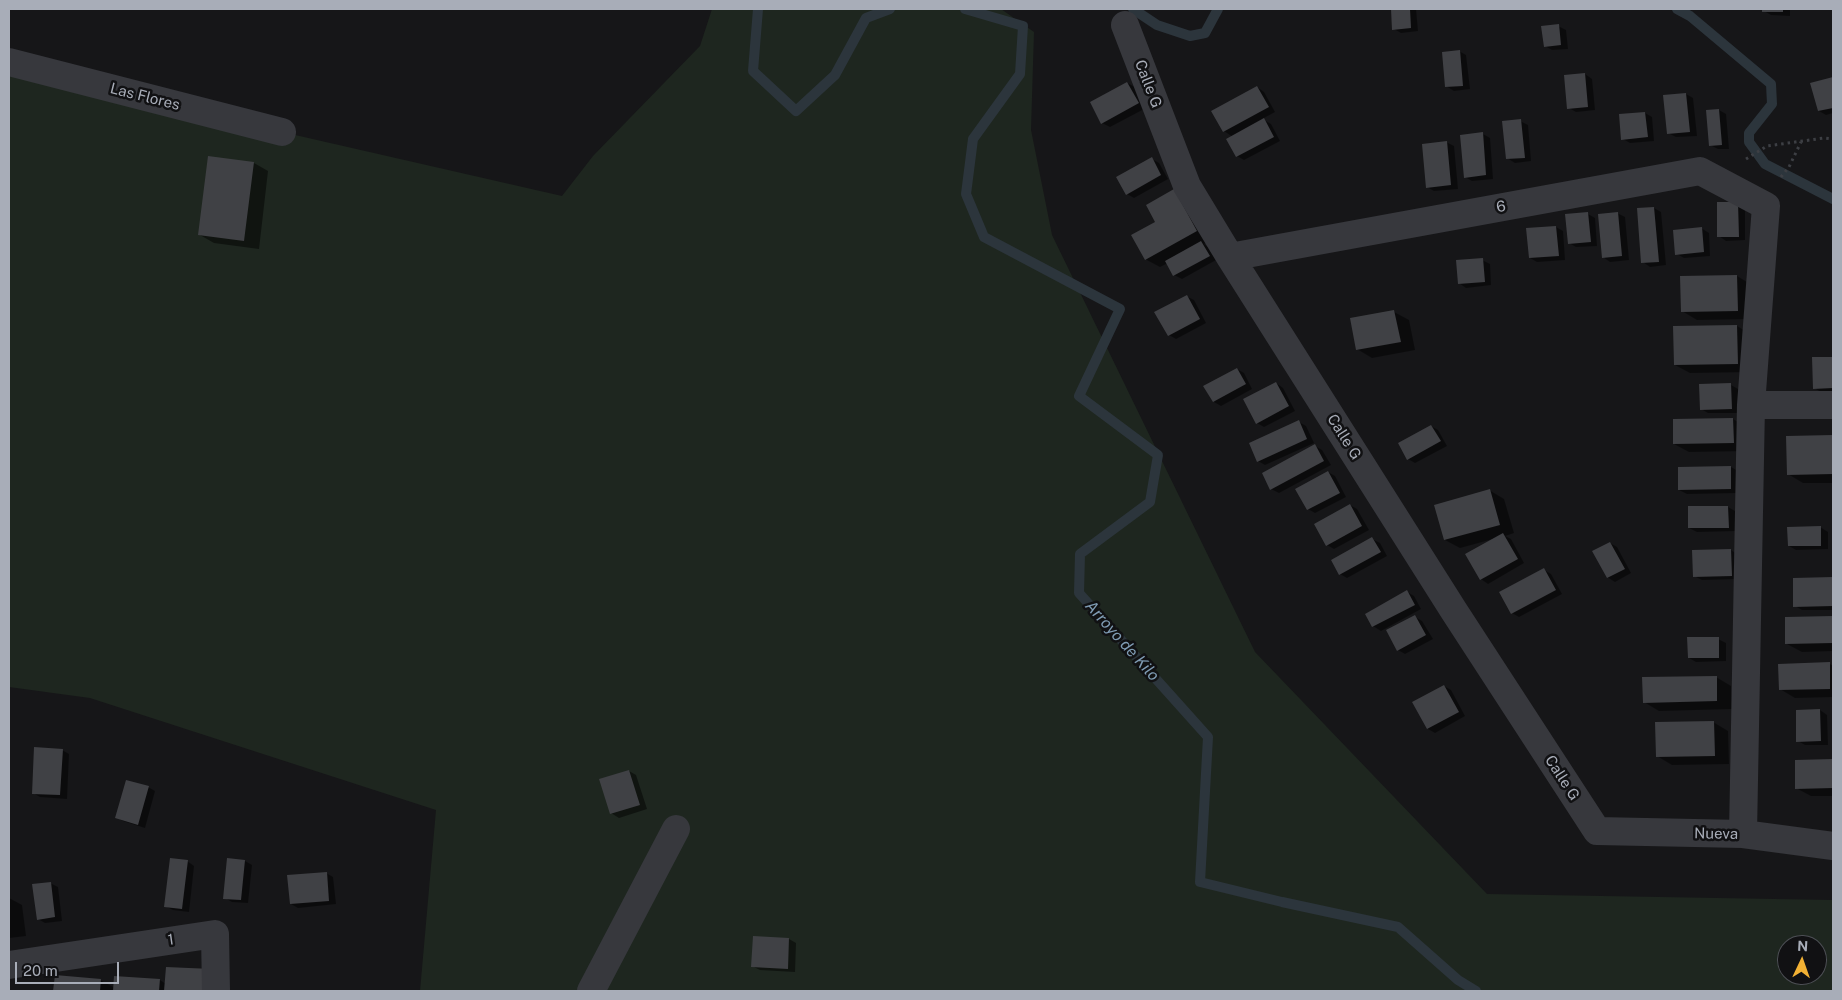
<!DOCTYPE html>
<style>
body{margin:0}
#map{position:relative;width:1842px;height:1000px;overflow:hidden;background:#161618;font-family:"Public Sans",sans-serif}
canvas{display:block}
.frame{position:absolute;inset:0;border:10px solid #a8adb8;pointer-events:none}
.north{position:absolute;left:1777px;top:935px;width:50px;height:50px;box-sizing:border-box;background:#111113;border:1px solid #4d4f55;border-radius:50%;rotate:3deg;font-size:14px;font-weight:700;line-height:20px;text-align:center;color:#a8adb8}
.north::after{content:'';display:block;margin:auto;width:18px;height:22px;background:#f2b134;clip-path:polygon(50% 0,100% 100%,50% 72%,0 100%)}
.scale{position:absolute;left:15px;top:962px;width:104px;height:22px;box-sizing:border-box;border:2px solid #a8adb8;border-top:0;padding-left:6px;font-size:15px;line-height:18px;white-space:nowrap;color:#a8adb8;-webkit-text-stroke:4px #111113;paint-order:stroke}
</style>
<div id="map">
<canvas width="1842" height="1000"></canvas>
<div class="frame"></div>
<div class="north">N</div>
<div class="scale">20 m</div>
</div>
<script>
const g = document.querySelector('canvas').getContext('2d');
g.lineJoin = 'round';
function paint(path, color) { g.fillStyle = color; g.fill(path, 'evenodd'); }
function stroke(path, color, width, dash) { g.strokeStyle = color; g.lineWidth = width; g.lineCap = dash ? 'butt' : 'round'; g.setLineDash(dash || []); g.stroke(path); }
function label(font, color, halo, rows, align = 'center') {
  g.font = font + ' "Public Sans",sans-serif'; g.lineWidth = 5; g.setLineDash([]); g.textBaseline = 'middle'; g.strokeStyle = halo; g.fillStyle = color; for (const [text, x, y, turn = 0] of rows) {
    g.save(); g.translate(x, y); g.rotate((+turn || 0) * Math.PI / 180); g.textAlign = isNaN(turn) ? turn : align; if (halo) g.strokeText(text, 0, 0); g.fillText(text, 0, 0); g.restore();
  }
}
paint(new Path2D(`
 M712 9H1001L1034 32 1031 130 1052 235 1255 652 1487 894 1833 900V991H420L436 810 90 698 9 687V62L282 132 562 196 593 156 700 46ZM1787 945H1817V975H1787Z`), '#1e261f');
paint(new Path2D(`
 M1392 9H1416L1418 31 1401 33 1394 29Z
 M1764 9H1790V16L1771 15 1764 11Z
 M1558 26 1566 30 1568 49 1552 50 1545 46Z
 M1459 51 1466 55 1470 89 1454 91 1446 86Z
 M1585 74 1592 79 1595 110 1576 112 1569 108Z
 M1833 78V113L1826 115 1819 111 1812 84Z
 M1127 83 1135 87 1146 108 1110 127 1102 123Z
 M1257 87 1264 92 1275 112 1262 119 1271 124 1280 141 1244 160 1237 156 1233 137 1224 131Z
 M1686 94 1693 98 1697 136 1676 137 1668 133Z
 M1719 110 1726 114 1729 149H1718L1710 145Z
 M1645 113 1652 117 1654 141 1630 143 1623 139Z
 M1520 121 1528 125 1531 161 1515 163 1507 158Z
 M1483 134 1490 138 1493 179 1472 181 1465 177Z
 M1446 142 1454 146 1458 189 1434 191 1427 187Z
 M1152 159 1159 163 1168 179 1134 198 1127 194Z
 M254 163 268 171 259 249 214 243 200 235Z
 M1174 190 1212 240 1204 244 1208 247 1216 260 1182 279 1174 275 1168 263 1160 267 1145 259 1157 222Z
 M1718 204 1745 207V240L1726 241 1719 236Z
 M1654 208 1661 212 1666 265 1650 267 1643 262Z
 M1617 213 1625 217 1629 260 1610 262 1603 257Z
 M1588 214 1595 218 1597 246 1576 247 1569 243Z
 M1556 227 1563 231 1565 260 1537 262 1530 258Z
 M1701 228 1709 233 1710 256 1684 258 1677 254Z
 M1482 260 1490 264 1491 285 1466 288 1459 283Z
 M1737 276 1752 285V319L1697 320 1682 311Z
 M1186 296 1194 300 1206 323 1176 339 1169 335Z
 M1394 312 1409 320 1415 350 1372 358 1357 349Z
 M1737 326 1752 335V372L1690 373 1675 365Z
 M1814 358H1833V392H1821L1814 388Z
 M1237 369 1244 373 1252 389 1221 406 1214 402Z
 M1276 383 1283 388 1295 411 1264 427 1257 423Z
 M1700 385H1731L1738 389 1739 413H1708L1701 409Z
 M1733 419 1748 428V451L1689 452 1674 444V420Z
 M1299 422 1306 426 1314 443 1265 465 1258 461Z
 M1431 426 1438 430 1447 446 1415 463 1408 459Z
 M1833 436V483H1803L1788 474 1787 437Z
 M1315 446 1322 450 1331 465 1279 493 1271 489Z
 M1731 467 1738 471V493L1687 494 1679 490Z
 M1328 472 1335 476 1346 497 1315 513 1308 509Z
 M1489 490 1504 499 1514 533 1505 536 1511 539 1524 563 1488 584 1481 579 1493 539 1460 548 1445 540Z
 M1350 505 1357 509 1369 530 1334 549 1327 545Z
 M1728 507 1735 511 1736 531 1697 532 1689 528Z
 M1820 527 1828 532V549L1796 550 1789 546Z
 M1372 539 1380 543 1387 556 1347 578 1340 574Z
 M1610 543 1617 547 1631 573 1615 582 1607 577Z
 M1731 550 1738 555V579L1702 580 1694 576V551Z
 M1544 570 1551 574 1562 594 1519 617 1512 613Z
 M1833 578V610H1802L1795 606 1794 579Z
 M1407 592 1414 596 1421 609 1381 631 1373 626 1367 614Z
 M1415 617 1422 621 1433 639 1405 654 1398 650Z
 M1833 617V651L1802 652 1787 644 1786 618Z
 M1718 639 1726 643V661L1696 662 1689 658Z
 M1830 664 1833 666V697L1795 698 1780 689Z
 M1716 677 1731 686 1732 709 1659 711 1644 702Z
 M1444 686 1451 690 1465 716 1435 733 1428 729 1414 703Z
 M1820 710 1827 715 1828 745H1805L1798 741 1797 711Z
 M1713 722 1728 731 1729 764 1672 765 1657 756Z
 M62 750 69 754 67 799 40 797 33 793Z
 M1833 760V796H1811L1796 788V761Z
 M629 771 636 775 647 809 619 818 611 813Z
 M148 787 155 791 145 828 123 821 116 817Z
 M187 861 194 866 189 912 173 910 165 906Z
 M245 861 252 865 248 903 232 902 225 898Z
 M326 873 333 877 336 904 298 908 291 904Z
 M50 883 58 887 62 921 45 923 38 919Z
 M9 898 22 905 26 936 9 938Z
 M754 937 789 939 796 943 795 972 760 970 752 966Z
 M56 976 100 980 115 988 160 980 166 984 226 991H55Z`), '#0007');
stroke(new Path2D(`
 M758 9 753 71 796 111 835 75 866 18 890 9
 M965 9 1023 26 1020 74 973 139 966 194 984 237 1120 309 1079 396 1158 455 1150 502 1080 554 1079 593 1208 737 1200 882 1282 902 1398 927 1458 980 1476 991
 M1133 9 1157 25 1190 36 1205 33 1218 9
 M1677 9 1690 16 1771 84 1772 104 1749 133V142L1765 164 1833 199`), '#2c353c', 10);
paint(new Path2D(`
 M1391 9H1410L1411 28 1392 30Z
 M1762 9H1783V12H1762Z
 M1559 24 1561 45 1544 47 1541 26Z
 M1460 50 1463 86 1445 87 1442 52Z
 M1585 73 1588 107 1567 109 1564 75Z
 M1833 77V108L1818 111 1810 83Z
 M1127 82 1139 103 1101 124 1090 102Z
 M1257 86 1269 107 1223 132 1211 111Z
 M1686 93 1690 132 1667 134 1663 95Z
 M1719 109 1722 145 1709 146 1706 110Z
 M1645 112 1648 137 1621 140 1619 114Z
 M1264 118 1274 137 1236 157 1226 139Z
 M1521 119 1525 158 1506 159 1502 121Z
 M1483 132 1486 175 1464 178 1460 135Z
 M1447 141 1451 185 1426 188 1422 144Z
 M208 156 254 162 244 241 198 235Z
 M1152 157 1161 175 1126 195 1116 177Z
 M1174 189 1197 231 1145 260 1131 235 1155 222 1146 205Z
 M1717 202H1738L1739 237H1717Z
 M1654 207 1659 262 1641 263 1637 208Z
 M1588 212 1591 242 1568 244 1565 214Z
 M1618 212 1622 256 1602 258 1598 214Z
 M1556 226 1559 256 1529 258 1526 228Z
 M1702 227 1704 252 1675 255 1673 230Z
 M1201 241 1210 256 1173 276 1165 261Z
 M1483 258 1485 282 1458 284 1456 260Z
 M1737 275 1738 311 1681 312 1680 276Z
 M1187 295 1200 319 1168 336 1154 312Z
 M1394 310 1401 342 1356 350 1350 318Z
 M1737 325 1738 364 1674 365 1673 326Z
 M1812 357H1833V388L1813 389Z
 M1237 368 1246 384 1213 402 1203 386Z
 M1276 382 1289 406 1256 424 1243 399Z
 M1731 383 1732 409 1700 410 1699 384Z
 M1733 418 1734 443 1673 444V419Z
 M1299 420 1307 439 1257 462 1249 443Z
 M1431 425 1441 441 1407 460 1398 443Z
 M1833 435V474L1787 475 1786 436Z
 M1315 444 1324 461 1270 490 1262 473Z
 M1731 466V489L1678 490V467Z
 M1328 471 1340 493 1307 510 1295 489Z
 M1490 489 1500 525 1444 540 1434 505Z
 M1350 504 1362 526 1326 546 1314 524Z
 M1688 506H1728L1729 528H1688Z
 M1821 526V546H1788L1787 527Z
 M1503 533 1518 559 1480 580 1465 554Z
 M1372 537 1381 552 1339 575 1331 560Z
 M1610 542 1625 569 1607 578 1592 551Z
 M1731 549 1732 576 1693 577 1692 550Z
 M1544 568 1556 590 1511 614 1499 592Z
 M1833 577V606L1793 607V578Z
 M1407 590 1415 605 1372 627 1365 614Z
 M1415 615 1426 635 1397 651 1386 630Z
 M1833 616V643L1785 644V617Z
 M1687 637H1719V658H1688Z
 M1830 662V689L1779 690 1778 664Z
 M1717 676V701L1643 703 1642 677Z
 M1444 685 1459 712 1427 729 1412 702Z
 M1820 709 1821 741 1796 742V710Z
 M1714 721 1715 756 1656 757 1655 722Z
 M34 747 63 749 60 795 32 794Z
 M1833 759V788L1795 789V760Z
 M629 770 640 805 610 814 599 779Z
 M126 780 149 786 138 825 115 818Z
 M170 858 188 860 182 909 164 907Z
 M227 858 245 860 241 900 223 899Z
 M327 872 329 901 290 904 287 875Z
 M51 882 55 917 37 920 32 884Z
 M753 936 789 938 788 969 751 967Z
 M166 967 212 969 211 991H164Z
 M55 975 101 979 100 991H53Z
 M114 976 160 979 159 991H113Z`), '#404145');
stroke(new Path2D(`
 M1746 159 1767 146 1824 138 1833 139
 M1781 177 1789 167 1801 142`), '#3d3f44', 3, [2.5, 4]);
stroke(new Path2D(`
 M1125 25 1187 186 1230 257 1454 611 1597 831 1743 834 1833 846
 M9 62 282 132
 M1230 257 1700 171 1766 206 1751 405 1743 834
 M1751 405H1833
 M9 965 215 934 216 991
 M591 991 676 829`), '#37383d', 28);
label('15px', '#a8adb8', '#111113', [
 ["Calle G",1148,84,69],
 ["Las Flores",145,97,14],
 ["6",1501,207,-10],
 ["Calle G",1344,437,58],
 ["Calle G",1562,778,57],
 ["Nueva",1716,834,1],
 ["1",171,940,-8]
]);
label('italic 16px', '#7f9bb3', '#111113', [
 ["Arroyo de Kilo",1122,641,48]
]);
</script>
